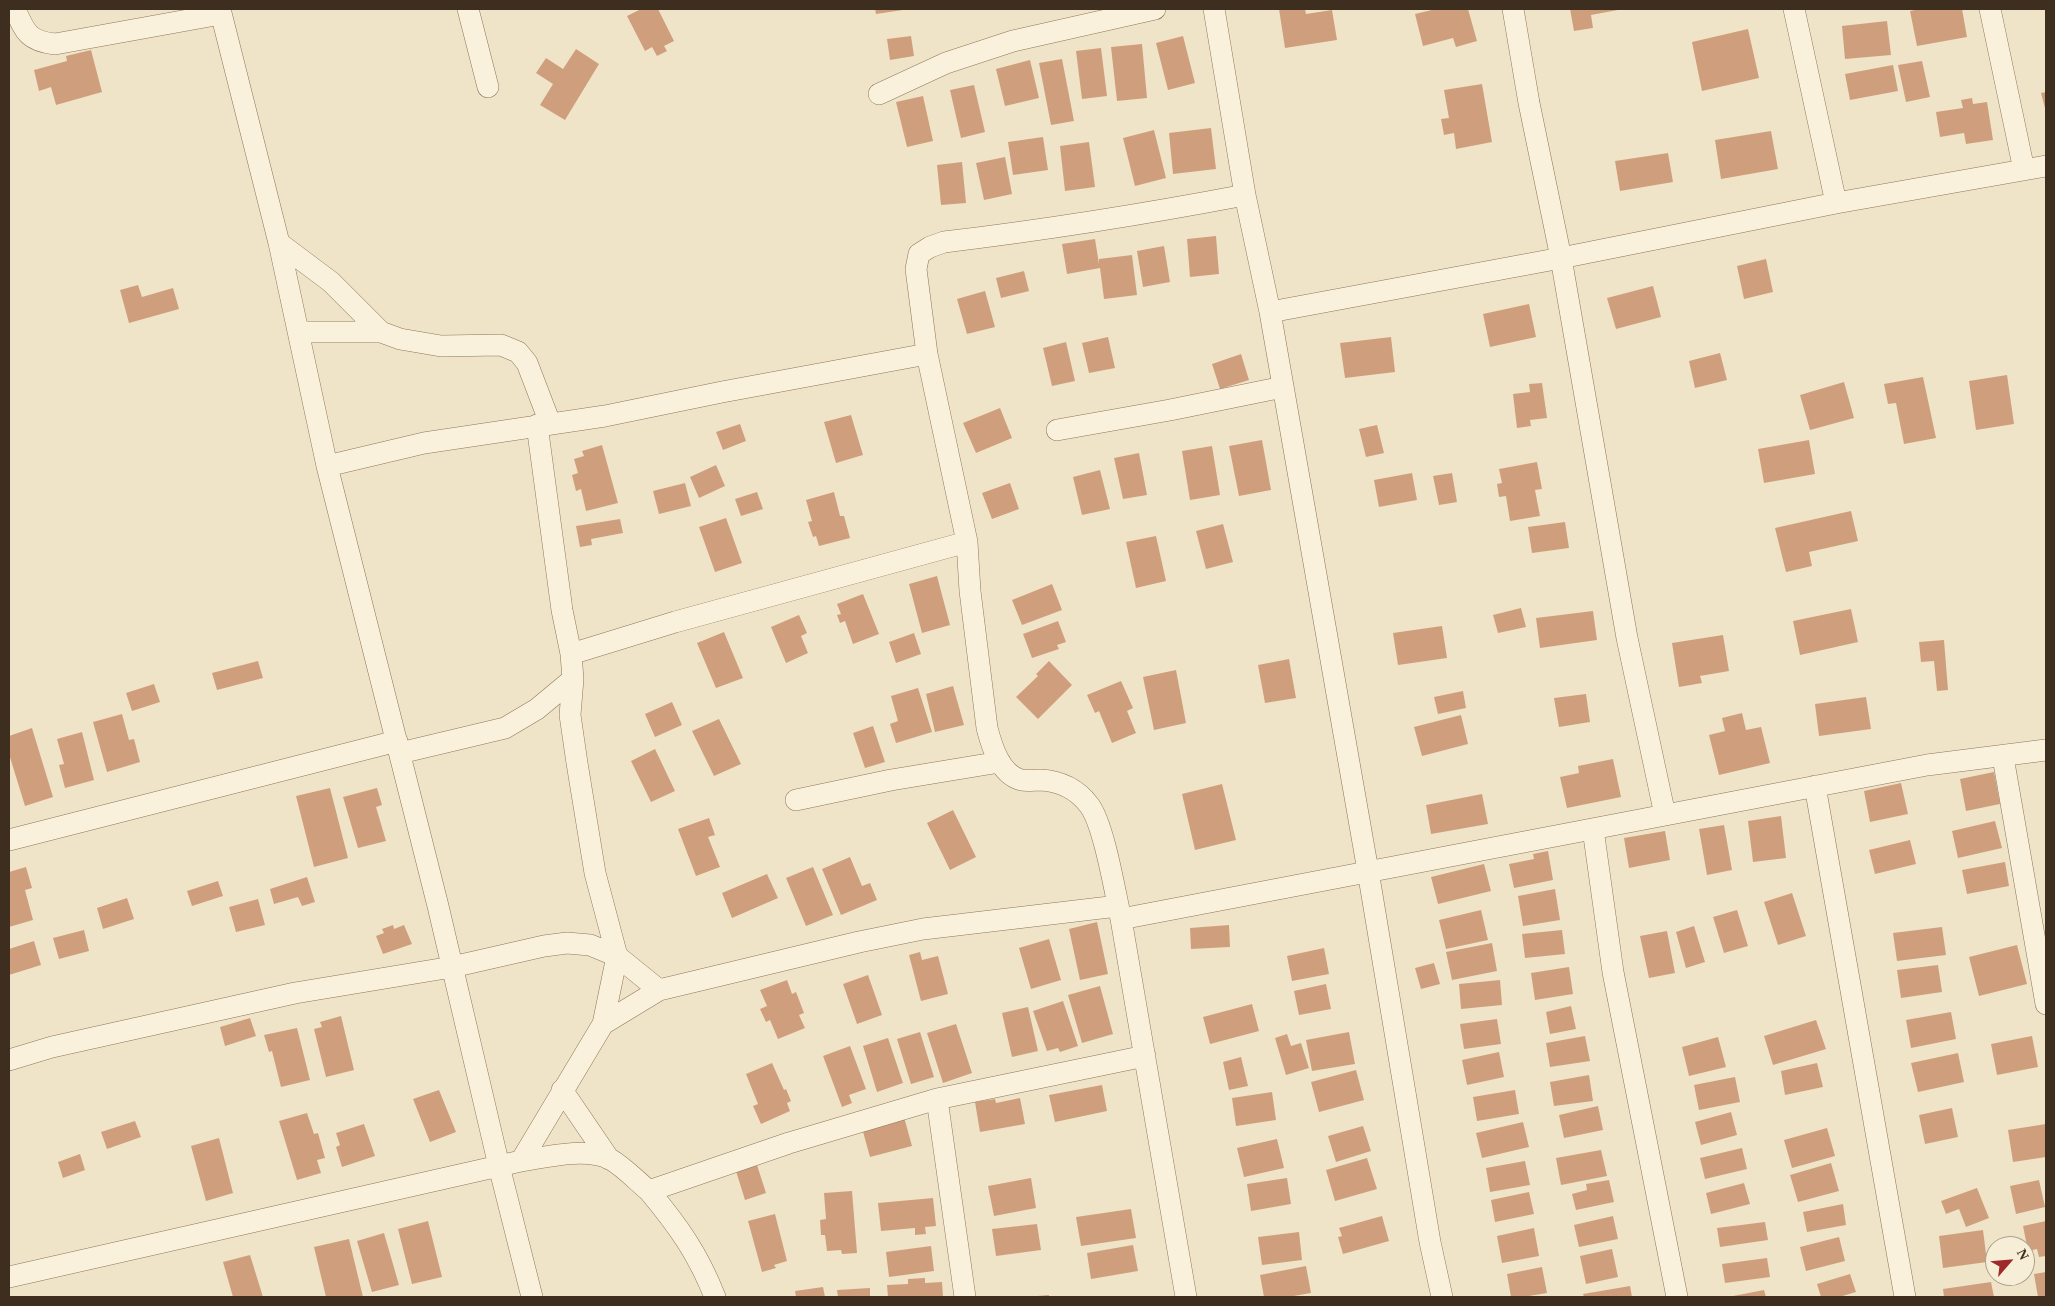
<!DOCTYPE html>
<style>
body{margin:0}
#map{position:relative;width:2055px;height:1306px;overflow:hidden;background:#f0e4c8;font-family:Georgia,serif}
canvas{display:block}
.frame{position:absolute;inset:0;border:10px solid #3d2e20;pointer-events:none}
.north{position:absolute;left:1985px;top:1236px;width:50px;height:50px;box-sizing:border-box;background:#f7eed8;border:1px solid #ada18e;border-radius:50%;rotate:63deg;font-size:14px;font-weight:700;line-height:20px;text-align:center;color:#3d2e20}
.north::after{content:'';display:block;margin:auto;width:18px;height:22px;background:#9e2a2b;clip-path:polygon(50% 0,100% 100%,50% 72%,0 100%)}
</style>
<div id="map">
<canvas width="2055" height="1306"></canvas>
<div class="frame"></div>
<div class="north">N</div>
</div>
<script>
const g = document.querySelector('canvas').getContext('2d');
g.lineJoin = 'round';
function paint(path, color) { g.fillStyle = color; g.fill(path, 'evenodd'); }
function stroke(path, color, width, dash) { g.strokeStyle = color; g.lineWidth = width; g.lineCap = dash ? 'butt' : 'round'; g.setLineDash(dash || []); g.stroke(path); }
paint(new Path2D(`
 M641 9H658L674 41 664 46 667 51 657 56 652 47 645 51 627 16Z
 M875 9H903V10L876 14Z
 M1279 9H1305L1306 14 1332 10 1337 40 1285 48Z
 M1436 9H1468L1477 41 1456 47 1453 38 1423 46 1415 14Z
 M1570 9H1618V10L1591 15 1593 28 1574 31Z
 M1920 9H1962L1967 37 1917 46 1910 11Z
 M1887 21 1891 55 1845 59 1842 26Z
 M1748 29 1759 78 1702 91 1692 42Z
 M911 36 914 56 890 60 887 39Z
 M1183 36 1195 83 1168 90 1156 43Z
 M1142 44 1147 98 1117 101 1111 47Z
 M1101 48 1107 96 1082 99 1076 51Z
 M576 49 599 64 565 120 540 105 553 84 536 73 546 58 563 69Z
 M91 50 102 92 56 105 51 87 39 91 34 70 67 61 66 56Z
 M1062 59 1074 121 1051 125 1039 63Z
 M1030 60 1039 98 1005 106 996 69Z
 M1922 61 1930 97 1906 102 1898 65Z
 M1893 65 1898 91 1850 100 1845 74Z
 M1482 84 1492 142 1456 149 1454 133 1444 135 1441 119 1449 118 1444 90Z
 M974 85 985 132 961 138 950 90Z
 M2046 92V112L2041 93Z
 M923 96 933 141 907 147 896 102Z
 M1972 98 1973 104 1987 102 1993 140 1966 144 1964 133 1940 137 1936 112 1963 108 1961 100Z
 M1211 128 1216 169 1173 174 1169 133Z
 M1154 130 1166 178 1135 186 1123 138Z
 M1771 131 1778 169 1721 179 1715 140Z
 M1043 137 1048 170 1013 175 1008 142Z
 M1089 142 1095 187 1065 191 1060 146Z
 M1668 153 1673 182 1620 191 1615 161Z
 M1005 157 1012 194 984 200 976 163Z
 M962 162 966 203 941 205 937 165Z
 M1216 236 1219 274 1190 277 1187 239Z
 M1095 239 1099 264V259L1132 255 1137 295 1104 299 1100 268 1067 274 1062 244Z
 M1164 246 1170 282 1143 287 1137 251Z
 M1766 259 1773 292 1744 299 1737 266Z
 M1024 271 1029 291 1001 298 996 278Z
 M138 285 142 297 173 288 179 309 129 323 120 290Z
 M1653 286 1661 317 1616 329 1607 298Z
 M985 291 995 327 967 334 957 299Z
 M1529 304 1536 337 1490 347 1483 314Z
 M1108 337 1115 368 1089 373 1082 343Z
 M1391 337 1395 372 1345 378 1340 343Z
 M1066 342 1075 381 1052 386 1043 348Z
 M1720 353 1727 380 1695 388 1689 361Z
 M1241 354 1249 380 1220 389 1212 364Z
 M2007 375 2014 424 1976 430 1969 381Z
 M1923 377 1936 438 1904 444 1896 403 1888 404 1884 384Z
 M1844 382 1854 418 1810 430 1800 395Z
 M1542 383 1547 418 1530 420 1531 426 1517 428 1513 394 1530 392 1529 384Z
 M1000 408 1012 438 976 453 963 423Z
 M851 415 863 455 836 463 824 422Z
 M740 424 746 441 723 450 716 432Z
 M1377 425 1384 453 1366 457 1359 429Z
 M1262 440 1271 490 1239 496 1229 446Z
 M1809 440 1815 474 1764 483 1758 449Z
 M602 445 618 503 586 511 581 489 576 491 572 475 578 473 574 459 584 456 582 451Z
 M1212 446 1220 495 1190 500 1182 451Z
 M1139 453 1147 495 1123 499 1114 458Z
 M1537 462 1542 489 1535 490 1540 516 1510 521 1506 496 1499 497 1497 484 1502 483 1499 469Z
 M716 465 725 486 699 498 690 477Z
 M1100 470 1110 509 1082 515 1073 477Z
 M1412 473 1417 500 1379 507 1374 480Z
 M1452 473 1457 502 1439 505 1433 476Z
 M685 483 691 506 659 514 653 491Z
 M1010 483 1019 509 992 519 982 493Z
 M757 492 763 509 741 516 735 499Z
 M834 492 840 516H844L850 538 819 546 816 536 813 537 808 522 812 521 806 500Z
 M1851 511 1858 541 1809 552 1812 566 1786 572 1775 528Z
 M726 518 742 563 715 572 699 527Z
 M620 519 623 533 591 539 592 545 580 547 576 526Z
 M1565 522 1569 548 1532 553 1528 527Z
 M1223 524 1233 562 1206 569 1196 531Z
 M1156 536 1166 581 1136 588 1126 542Z
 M937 576 950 625 922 633 909 584Z
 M1052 584 1062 610 1022 625 1012 600Z
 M863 594 879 634 853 644 845 621 840 623 837 615 841 614 837 604Z
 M1521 608 1526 627 1498 633 1493 615Z
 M1851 609 1858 642 1800 655 1793 621Z
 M1593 611 1597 640 1540 648 1536 618Z
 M799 615 807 633 801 636 808 653 786 663 771 627Z
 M1058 621 1066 642 1057 645 1059 649 1032 658 1023 634Z
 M1442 626 1447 658 1398 665 1393 633Z
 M724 632 743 678 716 688 697 643Z
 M914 633 921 654 896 663 889 642Z
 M1723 635 1729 671 1700 676 1702 683 1679 687 1672 643Z
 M1944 640 1948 690 1937 691 1934 661 1921 662 1919 642Z
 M1289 659 1296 698 1265 703 1258 665Z
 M258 661 263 678 217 690 212 673Z
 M1049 661 1072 685 1038 719 1016 697 1038 676 1036 674Z
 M1176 670 1186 723 1154 730 1143 677Z
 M1121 681 1133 708 1127 711 1136 733 1112 743 1099 711 1095 713 1087 695Z
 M154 684 160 702 132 711 126 693Z
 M953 686 964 725 935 732 926 694Z
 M918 688 932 732 896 743 890 724 898 721 891 696Z
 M1463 691 1466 708 1438 714 1434 697Z
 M1586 694 1590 722 1559 727 1554 698Z
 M1866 697 1871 729 1819 736 1815 704Z
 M672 702 682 725 655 737 645 714Z
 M1742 713 1746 730 1761 727 1770 763 1719 775 1709 735 1725 731 1722 718Z
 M122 714 129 740 134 739 140 762 107 772 93 722Z
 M1461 715 1468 744 1422 756 1414 727Z
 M719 719 741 764 714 776 692 731Z
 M873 726 885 762 865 768 853 733Z
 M32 728 53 797 25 806 9 754V736Z
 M82 732 94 780 65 788 59 765 64 764 57 739Z
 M655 749 675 791 651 802 631 761Z
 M1613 759 1621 797 1567 808 1560 777 1579 773 1578 766Z
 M1994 772 2000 804 1966 811 1960 779Z
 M1901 783 1908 814 1870 822 1864 791Z
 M1222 784 1236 840 1195 850 1182 794Z
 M330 788 348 858 314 867 296 796Z
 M377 788 382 805 376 807 386 841 358 848 343 797Z
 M1482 794 1488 824 1431 834 1426 805Z
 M953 810 976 857 950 870 927 823Z
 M1781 816 1786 858 1753 862 1748 821Z
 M709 818 715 835 708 837 720 867 696 876 678 829Z
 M1995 821 2002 848 1958 858 1952 831Z
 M1724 825 1732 870 1707 875 1699 829Z
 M1665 831 1670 860 1629 868 1624 838Z
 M1910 840 1916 864 1875 874 1869 850Z
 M1548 851 1553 880 1514 888 1509 864 1534 859 1533 854Z
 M850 857 862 886 870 883 877 900 841 915 822 869Z
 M2005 862 2009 886 1967 894 1962 870Z
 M1484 864 1491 891 1438 904 1431 877Z
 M26 867 32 888 25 890 33 920 9 927V872Z
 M813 867 833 915 806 926 786 878Z
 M767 874 778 898 732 918 722 893Z
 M307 877 315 902 302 906 298 897 274 904 270 889Z
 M218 881 223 896 192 906 187 891Z
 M1555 889 1560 920 1523 926 1518 896Z
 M1792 893 1806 936 1778 945 1764 902Z
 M127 898 134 919 103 929 97 908Z
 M258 899 265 925 236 932 229 907Z
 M1481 910 1488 940 1446 949 1439 920Z
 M1737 910 1748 946 1724 953 1713 917Z
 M1097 922 1108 974 1080 980 1069 929Z
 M393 925 394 929 404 925 412 944 383 954 376 936 384 933 382 929Z
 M1229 925 1230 947 1191 949 1190 928Z
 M1694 926 1705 962 1686 968 1676 932Z
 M1942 927 1946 955 1897 961 1893 933Z
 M84 930 89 951 59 959 53 938Z
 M1562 930 1565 954 1525 958 1522 934Z
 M1667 931 1675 973 1649 978 1640 936Z
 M1049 939 1061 980 1031 989 1019 948Z
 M34 941 41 965 9 975V949Z
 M1492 943 1497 971 1452 980 1446 952Z
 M2017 945 2027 984 1979 996 1969 957Z
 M1324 948 1329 974 1292 981 1287 956Z
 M920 952 922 960 938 956 948 994 921 1001 909 955Z
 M1434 963 1440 984 1421 989 1415 968Z
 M1938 965 1942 992 1901 998 1897 970Z
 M1569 967 1573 994 1535 1000 1531 973Z
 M868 975 882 1015 857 1024 843 984Z
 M787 980 792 994 796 992 804 1013 799 1015 805 1028 778 1039 770 1020 766 1022 760 1009 767 1006 760 990Z
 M1500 980 1502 1005 1461 1009 1459 984Z
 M1326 984 1331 1009 1299 1015 1294 991Z
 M1100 986 1113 1034 1082 1043 1068 995Z
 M1063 1001 1078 1046 1060 1052 1058 1048 1047 1051 1033 1011Z
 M1252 1004 1259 1031 1210 1044 1203 1017Z
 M1571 1006 1576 1029 1550 1034 1546 1012Z
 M1028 1007 1038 1051 1012 1057 1002 1013Z
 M1951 1012 1956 1039 1911 1048 1906 1020Z
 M341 1016 354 1070 326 1077 314 1029 322 1027 320 1022Z
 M250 1018 256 1036 225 1046 220 1027Z
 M1497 1019 1501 1044 1464 1049 1460 1024Z
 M1816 1020 1826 1049 1773 1065 1764 1036Z
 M956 1024 972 1073 943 1083 927 1033Z
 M297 1028 310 1080 281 1087 272 1051 269 1052 264 1035Z
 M920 1032 934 1077 911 1084 897 1039Z
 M1349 1032 1355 1064 1312 1071 1306 1040Z
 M1287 1034 1291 1046 1301 1043 1309 1068 1286 1075 1275 1038Z
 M1585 1036 1590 1061 1550 1067 1546 1043Z
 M2032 1036 2038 1067 1997 1075 1991 1044Z
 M1718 1037 1726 1067 1689 1076 1682 1047Z
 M888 1038 903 1083 877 1092 863 1046Z
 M850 1046 866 1089 849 1095 852 1103 842 1107 823 1056Z
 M1499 1052 1504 1077 1467 1085 1462 1060Z
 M1958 1053 1964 1082 1918 1092 1911 1063Z
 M1241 1057 1248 1086 1229 1090 1223 1062Z
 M772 1063 784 1090 786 1089 791 1101 787 1103 790 1111 761 1124 753 1106 758 1104 746 1074Z
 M1817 1063 1823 1087 1785 1095 1781 1071Z
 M1356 1070 1364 1100 1319 1112 1311 1082Z
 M1589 1075 1593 1101 1554 1106 1550 1082Z
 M1735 1077 1740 1102 1699 1110 1694 1085Z
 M1102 1085 1107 1111 1055 1122 1049 1095Z
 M439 1090 456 1132 430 1142 413 1099Z
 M1515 1090 1519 1114 1477 1121 1473 1097Z
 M1272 1092 1276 1120 1236 1126 1232 1098Z
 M1020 1098 1025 1124 980 1132 975 1102 995 1099 996 1103Z
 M1598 1106 1603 1130 1564 1138 1559 1115Z
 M1952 1108 1958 1137 1925 1144 1919 1115Z
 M1731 1112 1737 1135 1701 1145 1695 1122Z
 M307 1113 314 1134 318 1133 325 1158 317 1160 321 1173 297 1180 279 1121Z
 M904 1117 912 1146 870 1157 862 1128Z
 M135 1121 141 1137 107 1149 101 1132Z
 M1523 1122 1529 1147 1482 1158 1476 1133Z
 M364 1124 375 1156 342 1167 336 1147 340 1145 336 1133Z
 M2046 1124V1157L2013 1162 2008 1130Z
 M1363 1126 1371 1151 1336 1162 1328 1136Z
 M1827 1128 1835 1156 1792 1168 1784 1140Z
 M219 1138 233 1193 206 1201 191 1146Z
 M1277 1139 1284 1168 1244 1177 1237 1148Z
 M1742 1148 1747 1169 1705 1179 1700 1158Z
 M1601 1150 1607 1176 1561 1185 1556 1158Z
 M80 1154 85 1170 63 1178 58 1162Z
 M1367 1158 1377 1189 1335 1201 1326 1170Z
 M1525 1161 1530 1185 1490 1192 1486 1168Z
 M1831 1163 1839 1191 1798 1202 1790 1175Z
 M757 1165 766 1193 745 1200 736 1171Z
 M1031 1178 1036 1208 994 1216 988 1186Z
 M1287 1178 1291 1204 1251 1211 1247 1184Z
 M1609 1180 1614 1202 1576 1210 1572 1194 1587 1190 1586 1184Z
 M2039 1180 2045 1207 2016 1214 2010 1186Z
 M1744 1183 1750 1204 1711 1214 1706 1193Z
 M1977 1188 1989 1218 1966 1227 1959 1209 1946 1214 1941 1201Z
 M852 1191 857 1253 842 1254 841 1250 827 1251 825 1235H821L820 1220 826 1219 824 1193Z
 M1529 1192 1534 1214 1495 1222 1491 1200Z
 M933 1198 936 1226 925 1227 926 1234 915 1235V1228L881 1231 878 1203Z
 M1843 1204 1846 1225 1807 1232 1803 1212Z
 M1131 1209 1136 1238 1081 1246 1076 1217Z
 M775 1214 787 1261 774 1265 776 1268 762 1272 748 1221Z
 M1382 1216 1389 1241 1343 1254 1338 1237 1342 1236 1339 1228Z
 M1613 1216 1618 1239 1579 1247 1574 1225Z
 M428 1221 442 1277 412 1284 398 1229Z
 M2046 1221V1256L2039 1257 2037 1249 2028 1251 2023 1226Z
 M1765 1222 1768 1240 1720 1247 1717 1228Z
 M1037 1224 1041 1250 996 1256 992 1229Z
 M1534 1228 1539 1256 1502 1263 1497 1236Z
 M1983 1230 1987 1262 1943 1268 1939 1236Z
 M1299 1232 1302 1260 1262 1265 1258 1237Z
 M384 1233 399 1285 372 1292 357 1241Z
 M1839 1237 1845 1261 1806 1271 1800 1247Z
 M349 1239 363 1297H326L314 1247Z
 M1133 1245 1138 1271 1091 1279 1087 1253Z
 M931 1246 934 1271 889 1277 886 1252Z
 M1612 1249 1618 1277 1586 1284 1580 1256Z
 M250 1255 263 1297H233L223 1262Z
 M1767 1258 1770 1277 1725 1283 1722 1264Z
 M1306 1266 1311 1293 1288 1297H1264L1260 1275Z
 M1542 1267 1547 1293 1523 1297H1511L1507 1274Z
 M2046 1272V1297H2038L2034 1274Z
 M1850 1274 1856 1292 1839 1297H1821L1817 1284Z
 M925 1278V1283L942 1282 943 1297H888L887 1285 908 1284V1279Z
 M1991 1282 1994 1297H1944L1943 1289Z
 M1630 1286 1632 1297H1584L1583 1294Z
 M823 1287 825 1297H796L795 1291Z
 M870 1288V1297H838L837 1290Z
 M1764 1290 1766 1297H1733V1296Z
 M1049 1295V1297H1037V1296Z`), '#cf9f7d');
const street = new Path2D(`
 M15 9C25 32 28 41 55 44L221 14
 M220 9 279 243 327 466 438 906 499 1166 532 1297
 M468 9 488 87
 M1214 9 1245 195 1270 312 1368 871 1430 1242 1442 1297
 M1513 9 1529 103 1561 258 1627 638 1665 815
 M1794 9 1836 203
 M1990 9 2024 170
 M879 94 946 63 1013 41 1155 9
 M279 243 331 282 381 332
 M1270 312 1561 258 1836 203 2046 166
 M299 332H381L400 339 441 346 501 345 518 352 527 363 550 423
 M927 354 967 542 970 591 987 728C992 747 1000 774 1021 780 1027 781 1035 780 1040 780 1060 781 1077 789 1089 805 1104 824 1115 893 1121 919
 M537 425 562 610 571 654
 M1057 430 1170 410 1283 387
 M327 466 424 443 605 416 722 392 927 354 916 269 919 254 930 247 944 242C1045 230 1145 214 1245 195
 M400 753 505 728 537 709 573 679
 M2003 757 2046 1004
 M1815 786 1905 1297
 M796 800 891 780 1000 762
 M1593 829 1613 972 1677 1297
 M9 840 397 741
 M603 1024 659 990 859 942 923 929 1118 906
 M9 1060 52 1047 295 993 452 967 544 946 567 943 590 945 617 956 659 990
 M562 1090 609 1159
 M521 1161C546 1157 586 1147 610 1159 624 1167 637 1181 649 1191L789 1143 937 1099
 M649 1191C679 1227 698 1254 715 1297
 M9 1277 521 1161 603 1024 617 956 595 873 577 763 570 715 573 679 571 654 675 622 967 542
 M965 1297 937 1099 1145 1056
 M1186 1297 1121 919 1927 765 2046 750`);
stroke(street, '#8d765c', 22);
stroke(street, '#faf1dc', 21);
</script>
